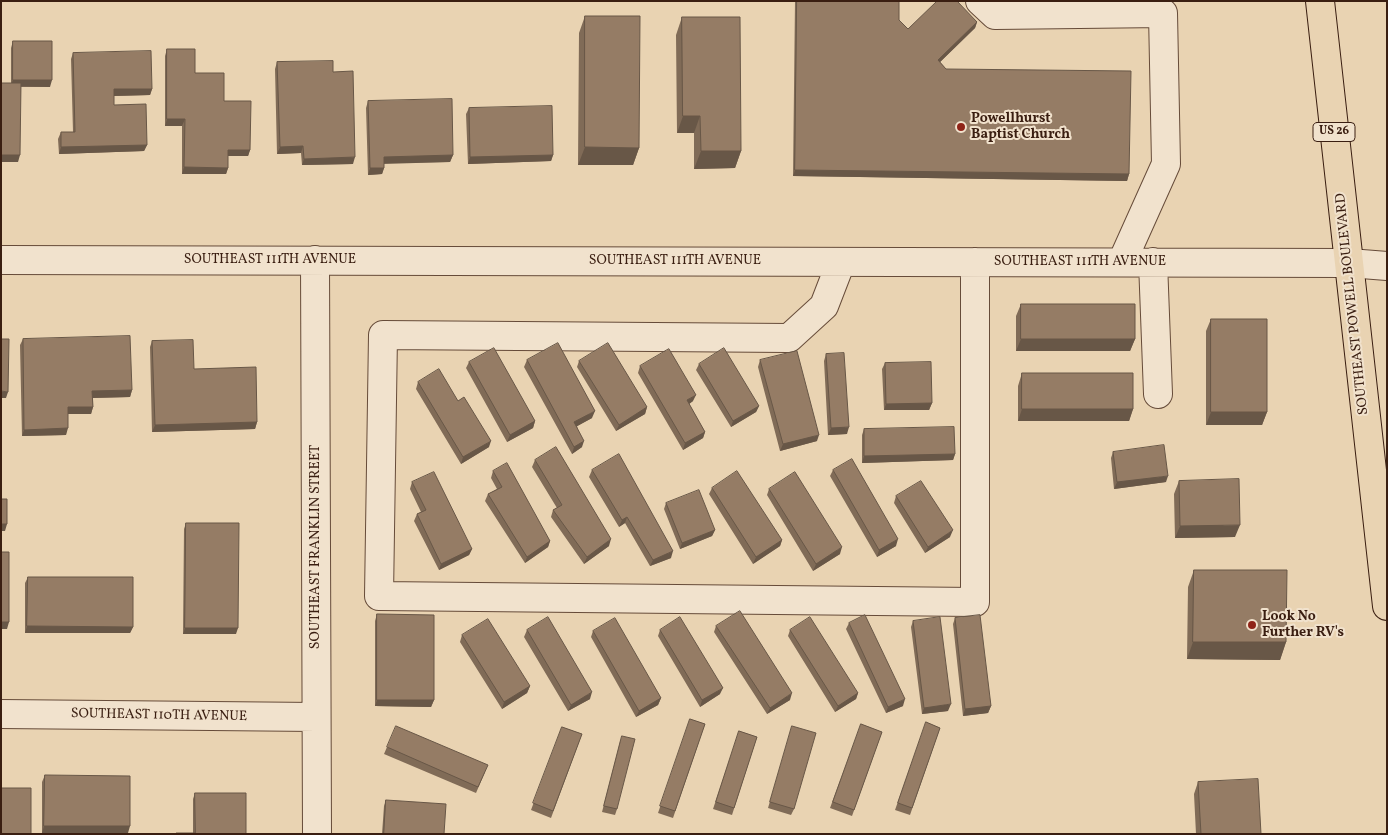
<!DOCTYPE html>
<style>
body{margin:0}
#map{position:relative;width:1388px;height:835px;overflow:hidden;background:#e9d3b2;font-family:Vollkorn,serif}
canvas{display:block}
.frame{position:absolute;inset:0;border:2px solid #3a1e11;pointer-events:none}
</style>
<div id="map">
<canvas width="1388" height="835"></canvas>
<div class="frame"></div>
</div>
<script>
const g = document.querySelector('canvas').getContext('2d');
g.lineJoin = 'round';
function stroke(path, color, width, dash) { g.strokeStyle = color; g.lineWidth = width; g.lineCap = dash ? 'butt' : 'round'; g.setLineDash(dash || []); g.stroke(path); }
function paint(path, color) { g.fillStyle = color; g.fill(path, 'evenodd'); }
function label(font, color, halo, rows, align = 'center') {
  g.font = font + ' Vollkorn,serif'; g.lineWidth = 4; g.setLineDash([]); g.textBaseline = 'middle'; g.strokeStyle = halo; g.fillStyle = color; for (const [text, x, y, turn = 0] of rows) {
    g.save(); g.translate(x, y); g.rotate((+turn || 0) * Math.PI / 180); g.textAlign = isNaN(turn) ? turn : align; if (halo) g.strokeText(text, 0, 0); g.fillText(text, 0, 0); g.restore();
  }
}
const minor = new Path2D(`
 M980 1 995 15 1163 13 1166 164 1122 262
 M1 260 1349 263 1387 266
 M315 260 317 834
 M841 262 824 306 789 338 383 335 379 596 975 602V262
 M1153 262 1158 394
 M1 714 316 717`);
const major = new Path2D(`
 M1320 1 1387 606`);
stroke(minor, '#664b39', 30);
stroke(major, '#3a1e11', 30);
stroke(minor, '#f1e2cd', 28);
stroke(major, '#e9d3b2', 28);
paint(new Path2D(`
 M795 1H899V20L908 29 977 22 975 28 940 62 946 69 1129 174 1127 181 793 176Z
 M585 16 639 148 633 165H578L579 33Z
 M682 17 741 151 735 168 694 169V133H677L676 35Z
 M13 41 50 87H21L18 162H1V83H11V48Z
 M167 49 224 101 250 150 248 156H228V168L226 174H182V126H165V56Z
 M73 53 152 89 150 95 114 96V105L147 145 144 151 59 154 58 139 61 132H73L71 59Z
 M277 62 333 72 353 164 302 165 301 153 277 154 275 69Z
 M368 101 453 155 450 162 384 163V168L382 174 368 175 366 108Z
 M469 108 553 155 551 161 468 164 466 114Z
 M1021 304 1135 339 1130 351H1016V316Z
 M1211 319 1267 412 1262 425H1206V331Z
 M23 339 132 390 130 397 93 398V407L91 414H68L66 435 22 436 20 345Z
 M152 341 194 369 257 422 255 429 152 432 150 347Z
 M826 354 847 434 828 435 824 361Z
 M527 360 592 418 577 426 582 447 572 454 524 367Z
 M760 360 817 441 780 451 758 367Z
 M579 361 647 407 645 414 616 431 577 367Z
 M469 362 535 421 533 428 507 442 466 368Z
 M885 363 932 403 929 410H884L882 369Z
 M699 364 759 406 756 412 731 427 696 370Z
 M640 366 693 401 689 404 705 432 703 438 683 450 638 373Z
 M1022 373 1133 409 1129 421H1018V386Z
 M418 382 489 447 461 464 416 389Z
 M864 429 955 454 953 460 862 463V435Z
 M1113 452 1166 482 1114 489 1111 458Z
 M535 460 609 546 584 564 551 517 553 510 557 508 532 467Z
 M592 470 671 558 650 566 625 523 619 527 589 477Z
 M833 470 896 546 877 557 830 476Z
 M493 471 550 541 548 547 525 563 485 501 488 494 497 489 491 478Z
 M1179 481 1235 537 1175 538 1174 494Z
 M412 482 472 549 469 555 439 570 414 521 417 514 421 512 410 489Z
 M712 488 782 540 780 546 753 564 709 494Z
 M769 489 840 554 813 571 767 495Z
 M896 496 950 537 925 553 894 503Z
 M666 503 715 530 712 536 680 549 664 509Z
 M186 523 236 634H183L184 529Z
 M1194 570 1286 642 1280 660 1187 659 1188 587Z
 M28 577 133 627 130 633H25V583Z
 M377 614 434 700 431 707 375 706V621Z
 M955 618 991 706 988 713 963 716 953 624Z
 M913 621 948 711 922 714 911 627Z
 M849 623 903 706 886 713 846 629Z
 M716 626 790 700 767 714 714 632Z
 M527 630 590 699 568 711 524 637Z
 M660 630 720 694 700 707 658 636Z
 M790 630 858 693 856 699 835 712 788 636Z
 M593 631 661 698 658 705 636 717 591 637Z
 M462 635 530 686 527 693 502 709 460 642Z
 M690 719 705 724 673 818 658 813Z
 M926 722 940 728 910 815 895 810Z
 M861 724 882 732 852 816 830 808Z
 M792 726 794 809 791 815 768 808Z
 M562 727 582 734 551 818 531 810Z
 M739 731 757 737 732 815 713 809Z
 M622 736 617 809 615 815 602 812 620 742Z
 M387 747 485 772 476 793 384 754Z
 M45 775 128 833H42V782Z
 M1198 782 1261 834H1196L1194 794Z
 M195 793 246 834 193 833V799Z
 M386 800 444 834H382L384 806Z`), '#806b57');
paint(new Path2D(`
 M977 22 975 28 936 66 938 60Z
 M13 80H52L50 87 10 86Z
 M114 89H152L150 95 112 96Z
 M683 116H700L694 133H677Z
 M167 119H185L182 126H165Z
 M147 145 144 151 59 154 61 147Z
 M303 146 301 153 277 154 280 147Z
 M585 147 639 148 633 165H578Z
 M228 150H250L248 156H226Z
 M701 151H741L735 168 694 169Z
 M1 155H20L18 162H1Z
 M453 155 450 162 381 164 384 157Z
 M553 155 551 161 468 164 470 157Z
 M355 157 353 164 302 165 304 159Z
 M184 167 228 168 226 174H182Z
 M370 168H384L382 174 368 175Z
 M795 170 1129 174 1127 181 793 176Z
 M1021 339H1135L1130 351H1016Z
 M132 390 130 397 90 398 92 391Z
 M1 391 8 392 6 398H1Z
 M696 395 693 401 685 407 687 400Z
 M932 403 929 410H884L886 404Z
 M759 406 756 412 731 427 733 421Z
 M68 407H93L91 414H66Z
 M647 407 645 414 616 431 619 425Z
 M1022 409H1133L1129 421H1018Z
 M595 411 592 418 572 429 574 422Z
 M1211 412H1267L1262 425H1206Z
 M535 421 533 428 507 442 510 435Z
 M257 422 255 429 152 432 155 425Z
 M849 427 847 434 828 435 831 428Z
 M68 428 66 435 22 436 24 430Z
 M705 432 703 438 683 450 685 443Z
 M819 435 817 441 780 451 783 444Z
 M491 441 489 447 461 464 463 457Z
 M584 441 582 447 572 454 574 447Z
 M955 454 953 460 862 463 864 456Z
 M1168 476 1166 482 1114 489 1117 482Z
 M627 517 625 523 619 527 622 520Z
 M1 524H7L5 531H1Z
 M1240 525 1235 537 1175 538 1180 526Z
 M715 530 712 536 680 549 682 543Z
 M953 530 950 537 925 553 928 547Z
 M611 539 609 546 584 564 587 557Z
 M898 539 896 546 877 557 879 550Z
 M782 540 780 546 753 564 756 557Z
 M550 541 548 547 525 563 527 557Z
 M842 547 840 554 813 571 816 564Z
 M472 549 469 555 439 570 441 564Z
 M673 551 671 558 650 566 653 560Z
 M1 622H9L7 629H1Z
 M27 626 133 627 130 633H25Z
 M185 628H238L236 634H183Z
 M1193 642H1286L1280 660 1187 659Z
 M530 686 527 693 502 709 504 702Z
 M723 688 720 694 700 707 702 700Z
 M592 692 590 699 568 711 571 705Z
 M792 693 790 700 767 714 770 708Z
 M858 693 856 699 835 712 838 706Z
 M661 698 658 705 636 717 639 711Z
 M905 699 903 706 886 713 888 707Z
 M377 700H434L431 707 375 706Z
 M951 704 948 711 922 714 924 708Z
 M991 706 988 713 963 716 965 709Z
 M44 826H130L128 833H42Z`), '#685747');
const building = new Path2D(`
 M797 1H899V20L908 29 937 1H957L977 22 938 60 946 69 1131 71 1129 174 795 170Z
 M585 16H640L639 148 585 147Z
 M682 17H740L741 151H701L700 116H683Z
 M13 41H52V80H13Z
 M167 49H195V73H224V101H251L250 150H228V168L184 167 185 119H167Z
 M151 51 152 89H114V105L146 104 147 145 61 147V132H75L73 53Z
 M333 61V72L353 71 355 157 304 159 303 146 280 147 277 62Z
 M1 83H21L20 155H1Z
 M452 99 453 155 384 157V168H370L368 101Z
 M552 106 553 155 470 157 469 108Z
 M1021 304H1135V339H1021Z
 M1211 319H1267V412H1211Z
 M130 336 132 390 92 391 93 407H68V428L24 430 23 339Z
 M1 339H9L8 392 1 391Z
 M193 340 194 369 256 367 257 422 155 425 152 341Z
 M558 343 595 411 574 422 584 441 574 447 527 360Z
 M608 343 647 407 619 425 579 361Z
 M494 348 535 421 510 435 469 362Z
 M724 348 759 406 733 421 699 364Z
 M669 349 696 395 687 400 705 432 685 443 640 366Z
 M797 351 819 435 783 444 760 360Z
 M844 353 849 427 831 428 826 354Z
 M931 362 932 403 886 404 885 363Z
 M439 369 458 401 464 397 491 441 463 457 418 382Z
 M1022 373H1133V409H1022Z
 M954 427 955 454 864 456V429Z
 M1164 445 1168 476 1117 482 1113 452Z
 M556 447 611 539 587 557 553 510 562 505 535 460Z
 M619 454 673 551 653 560 627 517 622 520 592 470Z
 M852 459 898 539 879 550 833 470Z
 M507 463 550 541 527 557 488 494 502 487 493 471Z
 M737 471 782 540 756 557 712 488Z
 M434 472 472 549 441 564 417 514 426 510 412 482Z
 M795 472 842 547 816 564 769 489Z
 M1239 479 1240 525 1180 526 1179 481Z
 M921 481 953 530 928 547 896 496Z
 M699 490 715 530 682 543 666 503Z
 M1 499H7V524H1Z
 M186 523H239L238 628H185Z
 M1 552H9V622H1Z
 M1194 570H1287L1286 642H1193Z
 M28 577H133V627L27 626Z
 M740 611 792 693 770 708 716 626Z
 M377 614 434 615V700H377Z
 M865 615 905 699 888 707 849 623Z
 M980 615 991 706 965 709 955 618Z
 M548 617 592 692 571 705 527 630Z
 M680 617 723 688 702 700 660 630Z
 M810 617 858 693 838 706 790 630Z
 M940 617 951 704 924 708 913 621Z
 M615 618 661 698 639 711 593 631Z
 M488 619 530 686 504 702 462 635Z
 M690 719 705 724 675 811 660 806Z
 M926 722 940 728 912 808 898 803Z
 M861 724 882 732 854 810 833 802Z
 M396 726 488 765 478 787 387 747Z
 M792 726 816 733 794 809 770 802Z
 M562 727 582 734 553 811 533 803Z
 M739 731 757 737 734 808 716 802Z
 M622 736 635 739 617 809 604 806Z
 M45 775 130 776V826H44Z
 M1258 779 1261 834H1201L1198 782Z
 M1 788H31V834H1Z
 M195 793H246V834H176V833H195Z
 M386 800 446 804 444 834H384Z`);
paint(building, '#957c65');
stroke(building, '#685747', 1);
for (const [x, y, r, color] of [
 [961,127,5,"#8f2418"],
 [1252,625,5,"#8f2418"]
]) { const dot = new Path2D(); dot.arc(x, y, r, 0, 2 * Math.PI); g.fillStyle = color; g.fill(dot); stroke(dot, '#f1e2cd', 2); }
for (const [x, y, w] of [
 [1334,132,42]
]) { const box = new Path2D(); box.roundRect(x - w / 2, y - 9.5, w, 19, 4); g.fillStyle = '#f1e2cd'; g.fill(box); stroke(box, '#3a1e11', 1); }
label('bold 12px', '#3a1e11', null, [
 ["US 26",1334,132]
]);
label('bold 14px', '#3a1e11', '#f1e2cd', [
 ["Powellhurst",971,119],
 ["Baptist Church",971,135],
 ["Look No",1262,617],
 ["Further RV's",1262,633]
], 'left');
label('14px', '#3a1e11', '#f1e2cd', [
 ["SOUTHEAST 111TH AVENUE",270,260],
 ["SOUTHEAST 111TH AVENUE",675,261],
 ["SOUTHEAST 111TH AVENUE",1080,262],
 ["SOUTHEAST POWELL BOULEVARD",1353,304,-96],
 ["SOUTHEAST FRANKLIN STREET",316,547,-90],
 ["SOUTHEAST 110TH AVENUE",159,716,1]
]);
</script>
